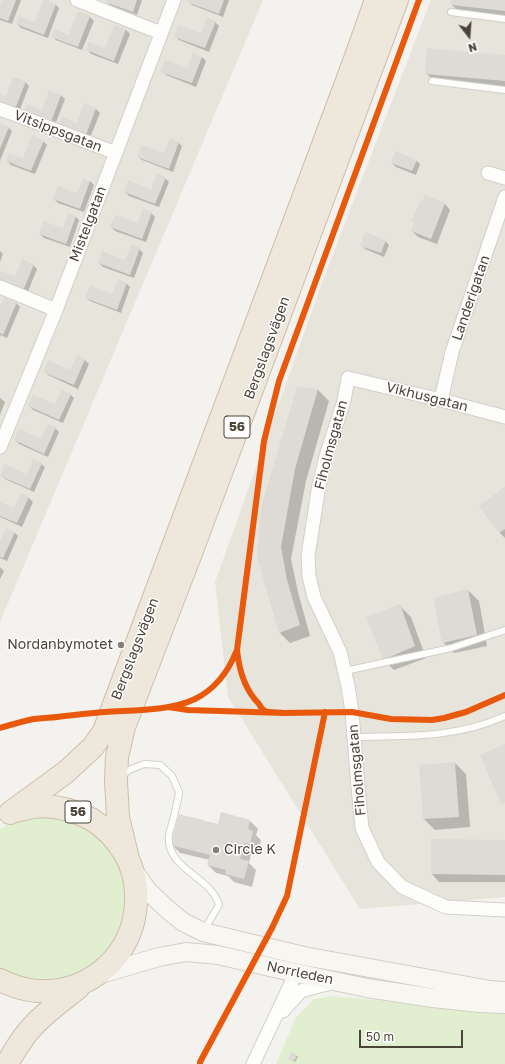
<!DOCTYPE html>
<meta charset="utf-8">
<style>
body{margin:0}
#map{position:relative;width:505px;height:1064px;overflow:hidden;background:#f4f2ee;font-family:"Golos Text",sans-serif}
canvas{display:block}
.north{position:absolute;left:449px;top:16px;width:40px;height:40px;-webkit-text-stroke:3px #fff;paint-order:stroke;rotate:163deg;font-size:11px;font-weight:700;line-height:16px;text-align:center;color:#4b4439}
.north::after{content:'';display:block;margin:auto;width:14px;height:18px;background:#4b4439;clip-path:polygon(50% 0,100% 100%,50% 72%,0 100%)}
.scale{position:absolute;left:359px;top:1030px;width:104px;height:18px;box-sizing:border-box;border:2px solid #4b4439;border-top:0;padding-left:5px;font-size:12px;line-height:14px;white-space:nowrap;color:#4b4439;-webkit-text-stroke:3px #fff;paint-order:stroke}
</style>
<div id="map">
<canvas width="505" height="1064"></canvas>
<div class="north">N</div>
<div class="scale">50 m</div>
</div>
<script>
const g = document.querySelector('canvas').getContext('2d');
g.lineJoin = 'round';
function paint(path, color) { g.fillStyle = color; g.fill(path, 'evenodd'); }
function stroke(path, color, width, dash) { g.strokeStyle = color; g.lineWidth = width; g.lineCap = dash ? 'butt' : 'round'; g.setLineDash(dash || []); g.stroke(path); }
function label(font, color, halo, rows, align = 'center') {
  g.font = font + ' "Golos Text",sans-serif'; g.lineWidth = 3; g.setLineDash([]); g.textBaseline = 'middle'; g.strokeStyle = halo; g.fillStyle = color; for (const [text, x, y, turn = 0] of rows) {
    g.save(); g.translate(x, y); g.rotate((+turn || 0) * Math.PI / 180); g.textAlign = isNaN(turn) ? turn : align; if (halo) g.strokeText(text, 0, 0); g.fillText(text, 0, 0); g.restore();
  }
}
paint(new Path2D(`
 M0 0H263L0 622Z
 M431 0H505V897L360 909 228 697 215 582 323 280Z`), '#e7e4dc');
paint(new Path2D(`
 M38 816 67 819 93 832 114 853 125 881 127 910 118 937 101 961 76 977 48 983 19 980 0 970V829L8 824Z
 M333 996 505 1012V1064H276L296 1017 314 999Z`), '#e1eecf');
paint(new Path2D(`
 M3 0H21L12 24 0 20V8Z
 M107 0H142L137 15 110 5 106 1Z
 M189 0H229L223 17 192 5 188 1Z
 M452 0H505V18L460 13 452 5Z
 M55 4 59 8 48 38 21 28 17 24H35Z
 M79 13 90 17 94 21 82 50 56 40 52 36H70Z
 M215 22 219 26 209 52 179 40 175 36 202 34Z
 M115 26 126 30 130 34 118 64 91 54 88 50H106Z
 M505 56V88L434 81 426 73Z
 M202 57 206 61 196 87 166 75 162 71 188 70Z
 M25 82 29 86 19 112 0 95 7 97Z
 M61 95 65 99 55 125 42 111Z
 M96 109 100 113 90 138 64 129 77 124Z
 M0 124 8 127 12 131 0 161Z
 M43 141 47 145 35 174 11 165 7 161 23 159Z
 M178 142 182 146 173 172 142 160 138 157 165 155Z
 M416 160 420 164 416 175 396 167 392 163Z
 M165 178 169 182 159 207 129 196 125 192 152 190Z
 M90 181 94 185 84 212 58 203 54 199 78 194Z
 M444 203 450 210 437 244 418 237 412 231Z
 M151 213 155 217 146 242 115 231 111 227 138 225Z
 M75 216 79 220 70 247 44 238 40 234 63 229Z
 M385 241 389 245 384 257 365 249 361 245Z
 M139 249 143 253 134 278 103 267 99 263 126 261Z
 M0 251 3 254 0 262Z
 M33 265 37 269 27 294 0 276 15 278Z
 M126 283 130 287 121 313 90 301 86 298 113 296Z
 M16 303 20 307 7 338 0 335V309Z
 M85 360 89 364 78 389 48 375 44 371H71Z
 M298 387 318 390 329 401 306 481 291 559 298 592 310 636 290 643 279 632 258 556Z
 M70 394 74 398 63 423 33 410 29 406H56Z
 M0 398 5 402 0 415Z
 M48 425 55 428 59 432 48 457 19 444 15 440H41Z
 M41 464 45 467 34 492 5 479 1 475H27Z
 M505 488V538L500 533 480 507Z
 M21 495 29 498 33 502 22 527 0 517V503L15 509Z
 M14 532 18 536 7 561 0 558V544Z
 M0 567 4 571 0 579Z
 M468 590 479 601 487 646 454 653 443 642Z
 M400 606 411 617 426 658 394 670 383 659Z
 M455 763 466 774 470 827 435 830 424 819Z
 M250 821 258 829 256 835 261 840 258 851 252 850 249 863 256 870 252 887 234 882 228 876 216 873 208 865 210 860 180 853 172 845 219 825Z
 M505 841V882H439L432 874Z
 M296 1055 298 1057 295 1062 289 1059Z`), '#0003');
paint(new Path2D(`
 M2 0H16L8 21 0 18V5Z
 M43 0H47L56 4 44 35 16 24 19 16 35 22Z
 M106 0H137L133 12 105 2Z
 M188 0H224L219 14 187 2Z
 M451 0H505V11L451 5Z
 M78 11 90 16 78 47 51 37 54 29 69 35Z
 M207 18 216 21 205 48 174 37 178 25 201 33Z
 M114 25 126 29 114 61 86 50 89 42 105 48Z
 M427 48 505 55V81L425 74Z
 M193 53 202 57 192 83 160 72 165 60 188 68Z
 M13 77 26 81 15 109 0 103V94L6 96Z
 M49 90 61 95 51 122 24 112 27 104 42 110Z
 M84 103 96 108 86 135 59 125 62 117 77 123Z
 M0 123 9 127 0 149Z
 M32 135 44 140 31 171 6 161 9 153 23 158Z
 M170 138 179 142 169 169 137 157 142 145 164 153Z
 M395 151 417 160 412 171 391 163Z
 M157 174 166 177 155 204 124 192 128 180 151 189Z
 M83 178 90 181 80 209 53 199 58 186 77 193Z
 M425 195 445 203 431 239 411 231 414 223 411 222 420 201 422 202Z
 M143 208 152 212 142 239 110 227 115 215 138 223Z
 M68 213 76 216 66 244 39 234 43 221 63 228Z
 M365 232 386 240 381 253 360 246Z
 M131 245 140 248 130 275 98 263 102 251 125 260Z
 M22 259 34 264 23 291 0 281V273L1 271 15 276Z
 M118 279 127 283 117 310 85 298 90 286 112 294Z
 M4 297 17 302 3 335 0 333V307Z
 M77 355 85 359 74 385 43 372 48 360 70 370Z
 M297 386 318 389 295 469 281 547 287 580 300 625 279 633 257 556 261 508Z
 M62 390 71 394 59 420 28 406 33 395 55 404Z
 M48 424 56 427 44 454 14 440 19 429 41 438Z
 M33 459 42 463 30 489 0 476 5 464 27 474Z
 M505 487V529L499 533 479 506Z
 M21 493 29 497 17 523 0 516V502L14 508Z
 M6 528 15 532 3 558 0 557V541Z
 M468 589 477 635 442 643 433 598Z
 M400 604 415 646 383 660 366 617Z
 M505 744V802L501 804 480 755Z
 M455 762 459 817 423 819 419 765Z
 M221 812 250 820 248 829 253 831 250 844 244 843 240 859 249 861 244 879 225 874 226 870 207 865 210 855 171 845 179 814 218 824Z
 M431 839 505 840V875L431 874Z
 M291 1052 297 1055 294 1061 288 1059Z`), '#dedbd6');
const lane = new Path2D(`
 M451 12 505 19
 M432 81 505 90
 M345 671 451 648 505 630
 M354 737C405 736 458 738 505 716
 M122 776 129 770 144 764 160 765 172 776 179 792C178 800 176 808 174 816 173 822 170 829 169 835 165 869 211 876 219 905L204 930`);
const street = new Path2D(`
 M77 0 161 33
 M0 109 35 122 116 153
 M488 173 505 178
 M0 287 56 310
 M441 400 452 352 505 197
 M505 417 441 400 348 378 344 401 327 453 319 485 308 556 309 576 314 597 340 652 348 686 352 712 358 787 362 828 378 862 402 887 446 907 505 910
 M0 447 56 310 174 0
 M283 1011 301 991 319 986 333 983
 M253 1064 296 973`);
const secondary = new Path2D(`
 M133 870 147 890 167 909 183 922 203 932 304 956 490 990 505 991
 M97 975 159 957 186 952 218 955 296 973 367 988 433 998 480 1003 505 1004`);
const highway = new Path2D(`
 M10 813 66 772 93 747 104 731 355 59 376 0
 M128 859 118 817 116 781 117 757 124 727 193 548 397 0
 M0 980C12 986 24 990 38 991 90 994 134 955 136 902 137 884 133 866 123 851 115 838 104 827 91 819 73 810 53 804 33 807 27 808 21 810 15 811
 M7 1064C15 1050 23 1036 34 1025 47 1011 63 1000 78 988`);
stroke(lane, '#d2d0cb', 8);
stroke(street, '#d2d0cb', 15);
stroke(secondary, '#d3cfc5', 20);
stroke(highway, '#ccbfa9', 24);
stroke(lane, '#fdfdfc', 6);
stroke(street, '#fdfdfc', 13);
stroke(secondary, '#f7f6f1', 18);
stroke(highway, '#ede8db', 22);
stroke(new Path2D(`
 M168 707 188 710 284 713 352 712 391 719 432 720 444 718 466 712 505 695
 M284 713C280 712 269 713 265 711 263 710 260 706 259 704 244 689 239 670 237 650L264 441 279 381 419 0
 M0 728C10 725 20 722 29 720 38 718 48 718 57 717 73 715 89 713 105 712 133 710 170 711 195 699 215 689 228 672 236 652
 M200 1064V1062L272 928 287 896 325 712`), '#e8590c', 6);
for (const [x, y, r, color] of [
 [121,645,4,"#868178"],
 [216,850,4,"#868178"]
]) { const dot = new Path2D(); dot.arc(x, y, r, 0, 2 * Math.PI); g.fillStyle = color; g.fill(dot); stroke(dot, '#fff', 1.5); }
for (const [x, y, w] of [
 [237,427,26],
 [78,812,26]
]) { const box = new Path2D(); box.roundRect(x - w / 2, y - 11, w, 22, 3); g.fillStyle = '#fff'; g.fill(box); stroke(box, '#4b4439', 1); }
label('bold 13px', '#4b4439', null, [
 ["56",237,427],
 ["56",78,812]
]);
label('14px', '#4b4439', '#fff', [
 ["Vitsippsgatan",58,131,21],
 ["Mistelgatan",88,224,-69],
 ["Landerigatan",471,298,-71],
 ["Bergslagsvägen",267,348,-70],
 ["Vikhusgatan",427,397,14],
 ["Fiholmsgatan",331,445,-75],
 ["Bergslagsvägen",135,649,-69],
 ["Fiholmsgatan",357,770,-95],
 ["Norrleden",300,973,12]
]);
label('14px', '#4b4439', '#fff', [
 ["Nordanbymotet",113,645],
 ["Circle K",224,850,"left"]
], 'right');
</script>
